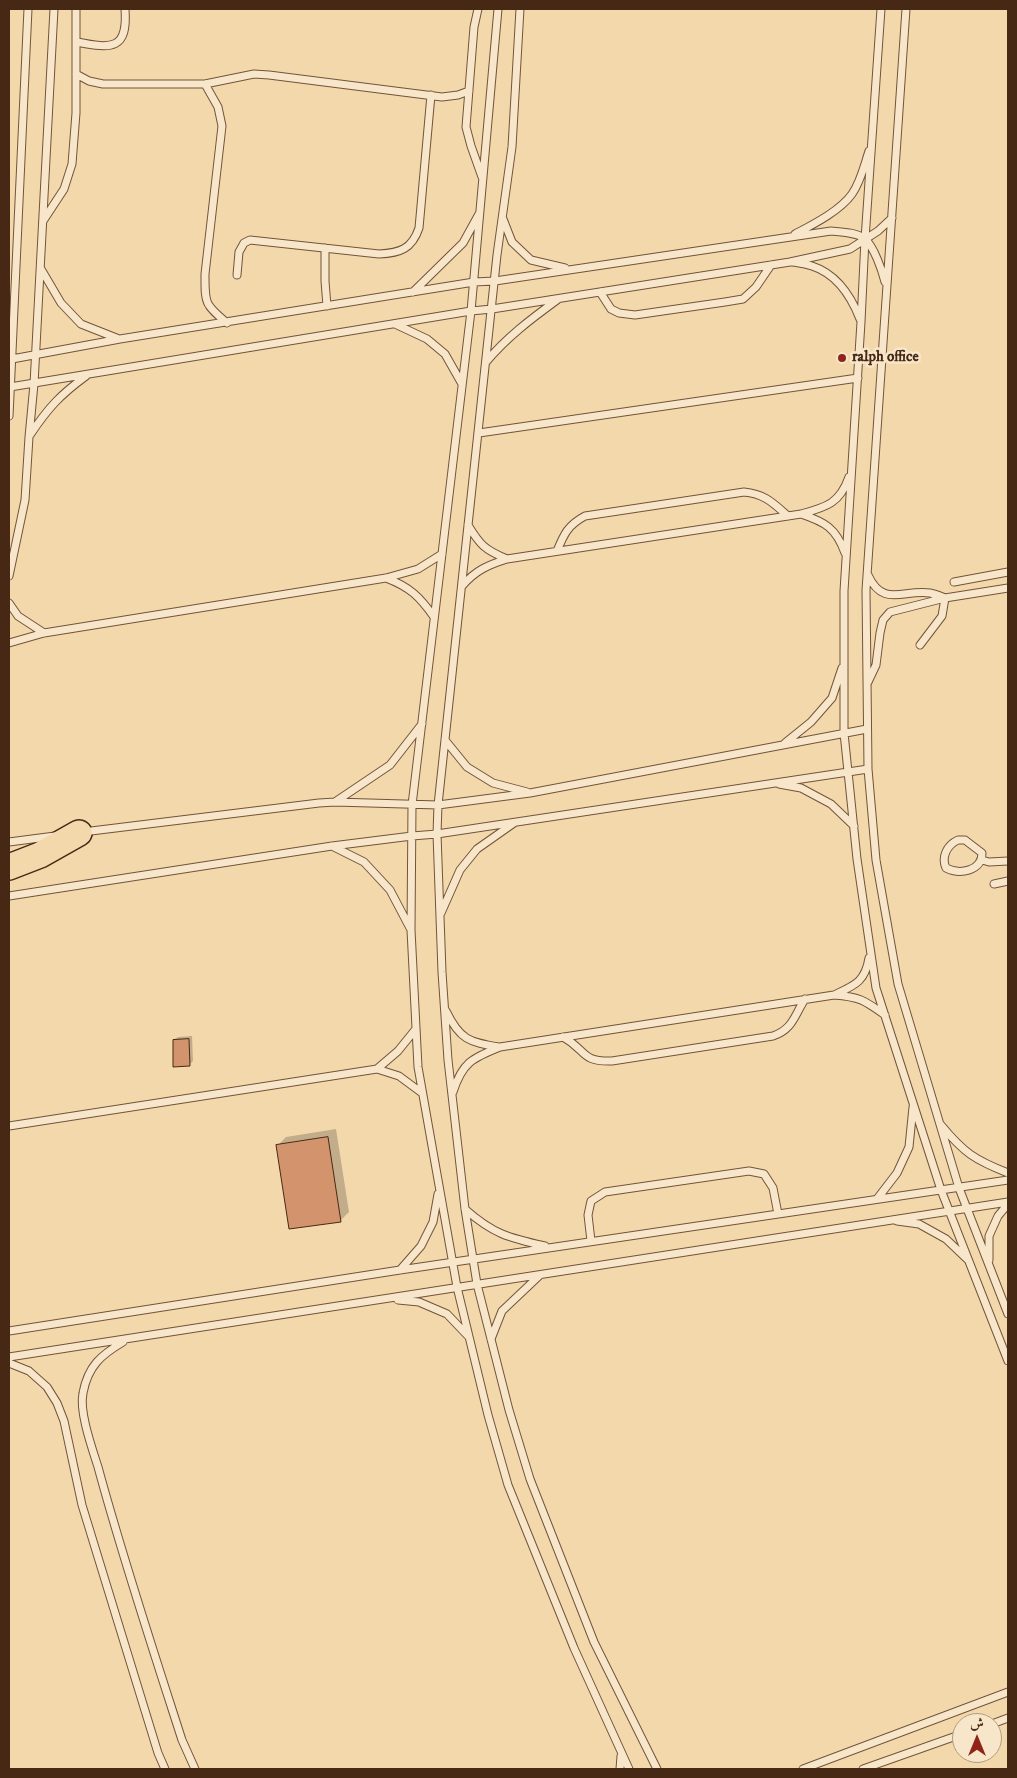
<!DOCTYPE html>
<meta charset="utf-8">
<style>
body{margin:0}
#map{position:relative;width:1017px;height:1778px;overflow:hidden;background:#f3d8ac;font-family:"IM FELL DW Pica",Amiri,serif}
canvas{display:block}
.frame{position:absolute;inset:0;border:10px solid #472815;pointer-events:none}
.north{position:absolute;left:952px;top:1713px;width:50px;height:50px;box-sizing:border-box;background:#f7e6c9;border:1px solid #b19a81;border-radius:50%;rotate:0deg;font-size:14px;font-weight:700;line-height:20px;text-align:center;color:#472815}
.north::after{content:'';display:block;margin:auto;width:18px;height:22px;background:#8f2418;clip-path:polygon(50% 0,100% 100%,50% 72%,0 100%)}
</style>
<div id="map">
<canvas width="1017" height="1778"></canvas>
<div class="frame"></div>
<div class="north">ش</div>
</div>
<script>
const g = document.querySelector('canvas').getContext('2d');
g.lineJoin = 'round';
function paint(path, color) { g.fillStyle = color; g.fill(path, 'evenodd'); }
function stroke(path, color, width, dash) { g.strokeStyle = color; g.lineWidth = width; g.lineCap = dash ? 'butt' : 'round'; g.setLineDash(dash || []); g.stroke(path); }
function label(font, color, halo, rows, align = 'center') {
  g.font = font + ' "IM FELL DW Pica",serif'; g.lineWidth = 5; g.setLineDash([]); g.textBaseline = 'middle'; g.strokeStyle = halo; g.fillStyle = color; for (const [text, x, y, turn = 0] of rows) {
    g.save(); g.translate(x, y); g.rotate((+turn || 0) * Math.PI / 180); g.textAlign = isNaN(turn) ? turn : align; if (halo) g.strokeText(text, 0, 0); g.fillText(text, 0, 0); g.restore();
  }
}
paint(new Path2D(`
 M192 1036 193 1061 189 1065 174 1040 178 1037Z
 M336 1129 349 1212 341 1220 278 1145 286 1137Z`), '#0003');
const building = new Path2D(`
 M189 1039 190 1066 173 1067V1040Z
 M328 1137 341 1222 289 1229 276 1145Z`);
paint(building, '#d3946d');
stroke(building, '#472815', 1);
const lane = new Path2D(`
 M478 9 474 27 466 127 471 146 482 177
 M498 9 471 311 412 805 411 930 418 1067 457 1287 488 1415 508 1485 574 1648 629 1769
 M520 9 512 147 497 255 438 805 437 834 442 972 448 1060 465 1209 477 1284 509 1410 530 1479 594 1642 657 1769
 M881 9 865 239 861 322 844 591V733L857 859 876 988 941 1190 1008 1361
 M906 9 866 590 868 769 876 860 898 984 959 1188 1008 1314
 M77 42C112 49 128 50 125 9
 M76 74 89 81 103 84H205L254 74 269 75 442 97 458 95 469 91
 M205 84 218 107 222 126 205 274C205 303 204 304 227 323
 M503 219 512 242 531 260 565 268
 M43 221 64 189 72 164 76 113V9
 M795 234C812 225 840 211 852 194 861 181 864 166 869 151
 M325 248V281L327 306
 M793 262C799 263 806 264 812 266 837 274 851 296 860 319
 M41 269 61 303 81 324 119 339
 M237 275 239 252 244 243 250 240 379 254C400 253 412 249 419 228L431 95
 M413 292 463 243 479 214
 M600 292 611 309 619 313 635 315 725 302 743 299 756 287 771 265
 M395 324 427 339 445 354 462 384
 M12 359 120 339 474 282 495 281 831 231C841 232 857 232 865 239 874 247 882 270 885 282
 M486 362C507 337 531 319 557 300
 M10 387 471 311 492 309 790 262 850 249 878 231 892 218
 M9 416 28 9
 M479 433 858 378
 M30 435C48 408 60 395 86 376
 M801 514C825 522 836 528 845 553
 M468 525C480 545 485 550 507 559
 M557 551C564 534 568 525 585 516L744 492C765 494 773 503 788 516
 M9 576 25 500 29 437 34 384 54 9
 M386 578C410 587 420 597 434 617
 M954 582 1008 572
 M462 586C476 570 488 565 507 559L801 514C827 507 840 503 849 477
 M9 603 18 616 44 633
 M9 643 44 633 386 578 418 569 442 554
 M920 645 942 616 945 598 1008 588
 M868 682 876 665 880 633 883 620 890 612 945 598C940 596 935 594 930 593 903 589 883 608 868 575
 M445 740 467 767 493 783 527 792
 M785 743 811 722 832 698 842 668
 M779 784 801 788 831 804 854 826
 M335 802 390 765 422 724
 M83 832 319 803 335 802 438 805 530 793 867 729
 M958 840H965L982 853C982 871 960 875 946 868 941 857 947 845 958 840Z
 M9 842 55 836
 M332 846 364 862 390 890 410 928
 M982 860 989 862 1008 861
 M994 884 1008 881
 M9 896 332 846 412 836 437 834 868 769
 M441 913 460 870 477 849 514 823
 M834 995C855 985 865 982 869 958
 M446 1011C460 1040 469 1042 499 1047
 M563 1037C587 1050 580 1062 612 1061L773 1036C793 1029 794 1016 805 999
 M377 1069 398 1051 415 1030
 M453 1092C462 1063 472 1058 500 1047L834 995C860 997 864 1000 885 1015
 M941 1125C964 1153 975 1160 1008 1173
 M9 1126 377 1069 399 1076 422 1093
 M877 1199 897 1173 909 1147 913 1107
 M465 1209C493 1234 509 1238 545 1246
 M897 1221 919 1224 946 1239 967 1259
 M591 1241 588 1215 591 1201 605 1192 749 1171 764 1174 773 1188 778 1214
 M989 1260V1236L998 1216 1008 1204
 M400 1270 421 1246 433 1222 438 1194
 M398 1300 419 1302 447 1314 468 1336
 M9 1331 400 1270 1008 1180
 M491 1339 502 1311 540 1275
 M123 1342C101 1355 88 1366 83 1393 79 1412 92 1448 98 1467 123 1559 153 1650 182 1740L195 1769
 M9 1357 1008 1202
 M9 1363 29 1371 47 1387 57 1403 64 1421 82 1505 158 1753 165 1769
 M992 1724 1008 1718
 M620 1769 621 1756
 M803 1769 1008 1692
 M863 1769 962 1734`);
const highway = new Path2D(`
 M9 867 40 855 79 833`);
stroke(lane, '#72543b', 9);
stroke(highway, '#472815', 28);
stroke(lane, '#f7e6c9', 7);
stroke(highway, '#f3d8ac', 25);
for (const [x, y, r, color] of [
 [842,358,5,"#8f2418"]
]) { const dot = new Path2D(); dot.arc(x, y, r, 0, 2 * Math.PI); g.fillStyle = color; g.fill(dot); stroke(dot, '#f7e6c9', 2); }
label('bold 15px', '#472815', '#f7e6c9', [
 ["ralph office",852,358]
], 'left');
</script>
